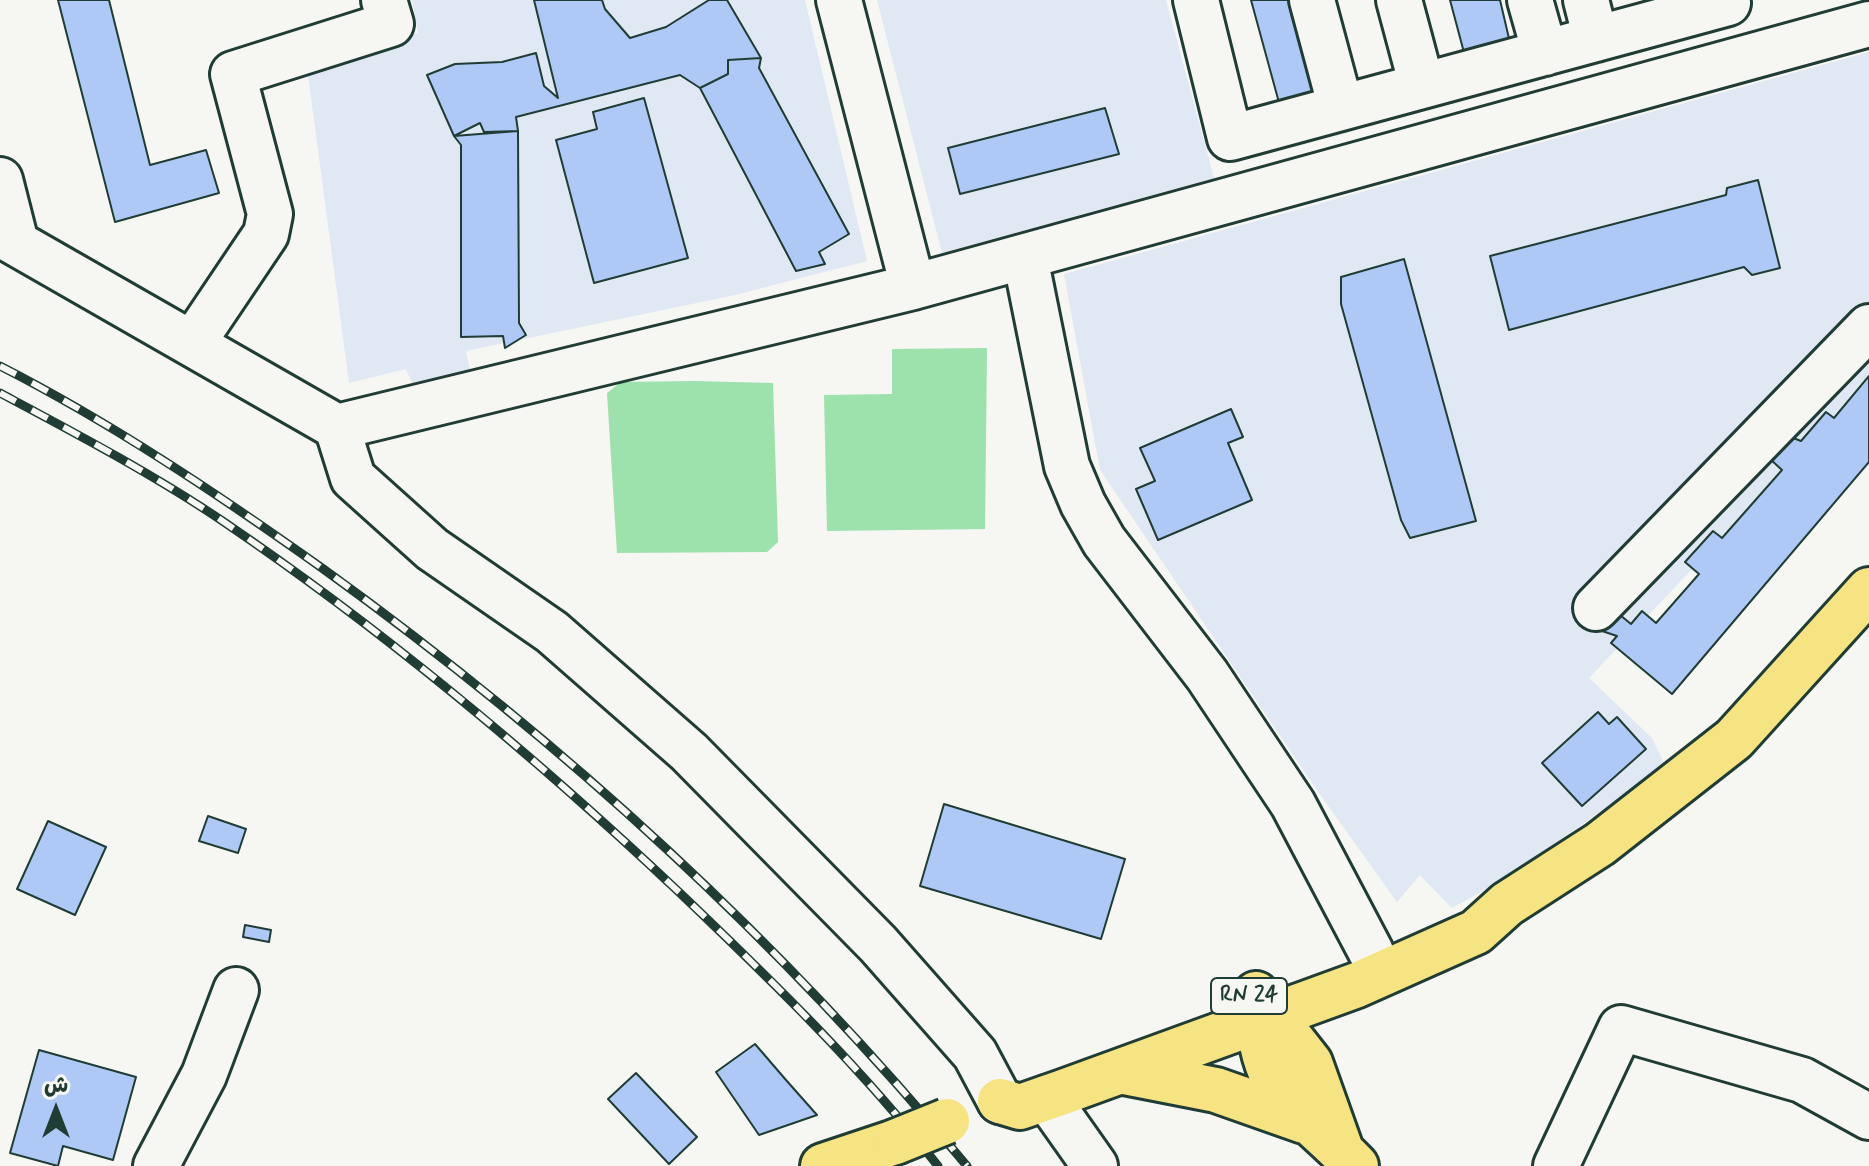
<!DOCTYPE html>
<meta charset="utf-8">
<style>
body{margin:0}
#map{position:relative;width:1869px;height:1166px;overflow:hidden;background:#f6f6f2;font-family:Mynerve,"Playpen Sans Arabic",sans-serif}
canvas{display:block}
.north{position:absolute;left:16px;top:1070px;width:80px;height:80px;-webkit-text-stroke:6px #f6f6f2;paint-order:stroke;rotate:0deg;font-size:22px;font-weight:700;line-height:32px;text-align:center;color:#1f3d34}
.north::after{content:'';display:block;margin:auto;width:28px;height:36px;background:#1f3d34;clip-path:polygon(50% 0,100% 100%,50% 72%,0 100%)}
</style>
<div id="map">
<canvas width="1869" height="1166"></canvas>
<div class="north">ش</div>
</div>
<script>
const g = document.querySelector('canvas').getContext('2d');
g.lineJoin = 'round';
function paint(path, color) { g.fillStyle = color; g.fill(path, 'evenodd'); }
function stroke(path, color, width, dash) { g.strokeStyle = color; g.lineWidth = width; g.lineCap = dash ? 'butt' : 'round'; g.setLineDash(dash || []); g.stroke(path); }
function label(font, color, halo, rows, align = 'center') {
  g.font = font + ' Mynerve,sans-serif'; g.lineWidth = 8; g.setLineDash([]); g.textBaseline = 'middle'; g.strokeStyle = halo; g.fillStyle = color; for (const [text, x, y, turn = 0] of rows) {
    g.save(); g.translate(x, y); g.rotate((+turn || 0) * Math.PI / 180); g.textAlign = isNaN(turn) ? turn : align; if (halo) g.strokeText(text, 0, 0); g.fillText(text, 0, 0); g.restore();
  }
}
paint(new Path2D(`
 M412 0H805L867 261 735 295 466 351 470 371 413 385 406 369 349 383 306 60 418 33Z
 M877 0H1166L1214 178 942 253Z
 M1869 52V382L1589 678 1652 738 1665 765 1510 876 1452 908 1420 875 1397 902 1321 796 1100 470 1064 274Z`), '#e0e8f3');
paint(new Path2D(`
 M987 348 985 529 827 531 824 395 892 394V349Z
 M693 381 773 383 778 542 767 552 617 553 607 393 621 382Z`), '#9de1ac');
const building = new Path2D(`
 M58 0H109L150 165 206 150 219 193 115 222Z
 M534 0H602L605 9 630 38 666 27 709 0H727L761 58 728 60V74L700 88 680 75 516 117 518 131 454 136 427 75 455 64 502 62 536 53 544 86 558 98Z
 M1251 0H1303L1329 97 1281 110Z
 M1450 0H1500L1511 47 1466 60Z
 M761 58 759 68 849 234 819 252 825 264 796 271 700 88 728 74V60Z
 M644 98 688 258 594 283 556 140 597 129 593 112Z
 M1105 108 1119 154 960 194 948 148Z
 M480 123 484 132 518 131 519 323 526 335 505 348 503 336 461 337V145L454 136Z
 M1758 180 1780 268 1752 275 1744 267 1509 330 1490 256 1726 195 1727 188Z
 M1404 259 1476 521 1410 538 1401 520 1341 304V277Z
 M1869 376V462L1672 694 1611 643 1617 636 1596 629 1620 615 1631 624 1642 611 1656 623 1699 574 1685 562 1713 531 1722 538 1782 470 1769 458 1788 436 1801 441 1826 412 1834 418Z
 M1231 409 1243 437 1228 443 1252 500 1158 540 1136 489 1155 481 1140 448Z
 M1598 712 1609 724 1617 717 1646 749 1582 806 1542 763Z
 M944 804 1125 859 1101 939 920 886Z
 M208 816 246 829 238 853 199 841Z
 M48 821 106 847 75 915 17 889Z
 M245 925 271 930 269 942 243 937Z
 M755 1044 786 1080 817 1115 759 1135 716 1072Z
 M39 1050 136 1077 113 1160 63 1146 58 1166 10 1153Z
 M636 1073 697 1137 669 1164 608 1099Z`);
paint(building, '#aec9f6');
stroke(building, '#1f3d34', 2);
const minor = new Path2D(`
 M839 0 913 287
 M1196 0 1230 138 1728 3 1727 0
 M1312 0 1341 108
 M1399 0 1422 86
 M1530 0 1545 53
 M1586 0 1596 39
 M0 180 16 243
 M0 234 337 427 353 478 432 549 552 632 689 752 878 944 975 1054 1000 1101
 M1025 257 1067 466 1083 504 1104 541 1207 675 1293 804 1371 952
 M192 344 266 234 270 214 233 74 391 24 384 0
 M337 427 913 287 1869 24
 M1596 608 1869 327
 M1047 1098 1095 1166
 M156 1166 204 1075 236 990
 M1556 1166 1621 1028 1802 1080 1869 1117`);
const major = new Path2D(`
 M1256 994C1262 1100 1290 1098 1356 1166
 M1256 994 1310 1063 1341 1150
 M1124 1072 1216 1090 1304 1121
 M1000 1101 1020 1107 1063 1092 1357 985 1476 932 1507 904 1600 844 1734 739 1869 590
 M823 1166 895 1142`);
stroke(minor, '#1f3d34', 50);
stroke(major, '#1f3d34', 50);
stroke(minor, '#f6f6f2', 44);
stroke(major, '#f6e381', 44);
const rail = new Path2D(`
 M0 366C112 423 219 495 322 568 561 740 779 939 967 1166
 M0 393C75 433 153 474 224 522 386 632 538 759 681 894 771 980 861 1067 938 1166`);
stroke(rail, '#1f3d34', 9);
stroke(rail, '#f6f6f2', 6, [18]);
const majorBridge = new Path2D(`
 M895 1142 947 1121`);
stroke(majorBridge, '#1f3d34', 50, []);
stroke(majorBridge, '#f6e381', 44);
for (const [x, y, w] of [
 [1249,996,76]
]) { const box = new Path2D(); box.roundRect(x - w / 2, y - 18, w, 36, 6); g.fillStyle = '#f6f6f2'; g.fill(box); stroke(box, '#1f3d34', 2); }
label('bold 22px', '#1f3d34', null, [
 ["RN 24",1249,996]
]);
</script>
